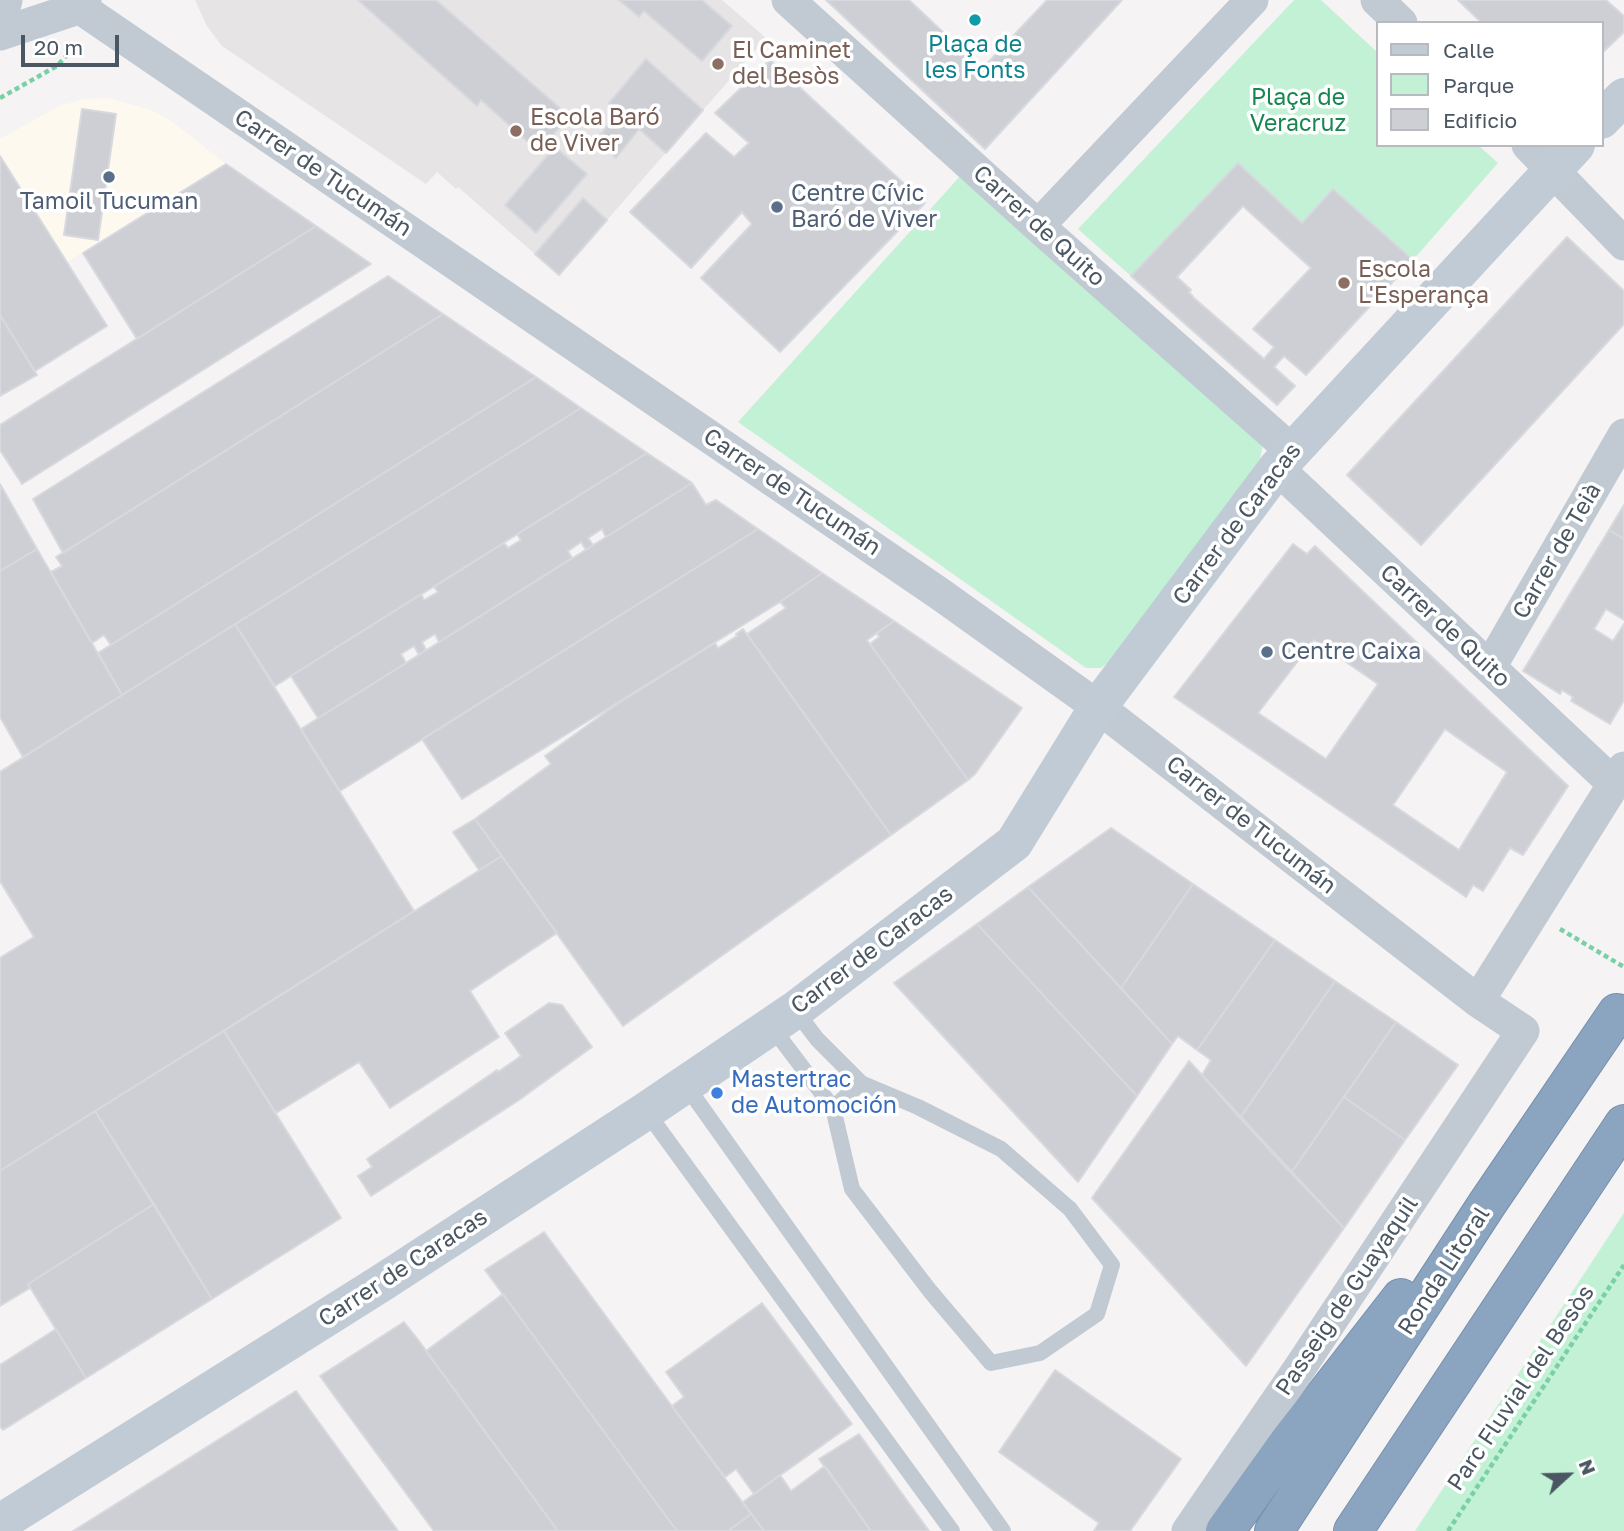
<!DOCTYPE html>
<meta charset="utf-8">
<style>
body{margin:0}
#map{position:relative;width:1624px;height:1531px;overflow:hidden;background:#f5f3f3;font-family:"Golos Text",sans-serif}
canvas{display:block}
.legend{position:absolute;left:1376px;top:21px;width:228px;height:126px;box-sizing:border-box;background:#fff;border:2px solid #b7bbc0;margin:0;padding:9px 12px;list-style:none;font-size:21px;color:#4a5661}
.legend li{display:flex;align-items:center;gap:14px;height:35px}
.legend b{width:35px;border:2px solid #b7bbc0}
.north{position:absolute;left:1533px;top:1440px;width:70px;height:70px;-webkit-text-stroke:5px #fff;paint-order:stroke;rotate:68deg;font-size:19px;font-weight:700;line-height:28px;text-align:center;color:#4a5661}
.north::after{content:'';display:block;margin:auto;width:24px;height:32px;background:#4a5661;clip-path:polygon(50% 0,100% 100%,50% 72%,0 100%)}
.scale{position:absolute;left:21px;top:35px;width:98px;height:32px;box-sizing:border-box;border:4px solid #4a5661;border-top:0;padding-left:9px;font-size:21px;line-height:24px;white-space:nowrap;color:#4a5661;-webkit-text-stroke:5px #fff;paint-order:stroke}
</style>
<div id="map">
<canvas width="1624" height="1531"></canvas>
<ul class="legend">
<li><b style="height:9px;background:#c1cbd6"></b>Calle</li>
<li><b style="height:19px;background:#c3f1d5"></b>Parque</li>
<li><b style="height:19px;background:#cdcfd5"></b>Edificio</li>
</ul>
<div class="north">N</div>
<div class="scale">20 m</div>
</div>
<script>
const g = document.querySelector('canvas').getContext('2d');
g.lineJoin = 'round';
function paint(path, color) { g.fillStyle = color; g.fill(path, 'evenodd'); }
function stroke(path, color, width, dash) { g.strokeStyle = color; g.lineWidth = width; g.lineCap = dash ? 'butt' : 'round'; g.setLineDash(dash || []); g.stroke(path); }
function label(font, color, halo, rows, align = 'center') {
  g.font = font + ' "Golos Text",sans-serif'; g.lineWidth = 7; g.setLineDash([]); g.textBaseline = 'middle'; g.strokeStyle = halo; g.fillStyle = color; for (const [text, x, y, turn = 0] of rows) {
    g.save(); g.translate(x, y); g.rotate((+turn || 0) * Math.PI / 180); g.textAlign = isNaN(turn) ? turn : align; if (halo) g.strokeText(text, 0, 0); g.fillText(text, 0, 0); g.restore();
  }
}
paint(new Path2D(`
 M108 98 151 110 171 121 226 164 67 262 0 156V139L59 106 85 99Z`), '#fdf9ef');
paint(new Path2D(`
 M195 0H722L766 38 559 275 458 187 456 189 437 172 426 184 222 46 207 26Z`), '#e6e4e5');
paint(new Path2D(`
 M1294 0H1321L1377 52V145H1478L1498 163 1413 260 1334 189 1302 223 1238 163 1131 276 1078 229Z
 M962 174 1263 444 1260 459 1114 658 1101 668H1086L738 422Z
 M1624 1213V1531H1415Z`), '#c3f1d5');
const building = new Path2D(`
 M358 0H436L569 116 539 152 481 100 477 106Z
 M619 0H702L732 26 702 61 644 11 639 17Z
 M826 0H909L982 69 1047 0H1122L985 149Z
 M1458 0H1606L1624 16V32L1601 54V23H1482Z
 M646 59 703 110 666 153 639 129 616 158 596 140 619 112 609 103Z
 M770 60 925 203 780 352 701 278 752 224 742 212 691 268 630 212 706 133 734 157 749 143 715 113Z
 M82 109 116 114 98 240 64 235Z
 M555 147 587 174 536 233 505 205Z
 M0 156 107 326 35 371 0 315Z
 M1238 163 1302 223 1333 189 1413 260 1306 375 1284 356 1274 367 1295 386 1277 405 1131 276ZM1243 206 1311 268 1253 329 1274 347 1264 359 1194 298 1189 292 1191 290 1177 277Z
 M226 164 316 226 137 339 83 253Z
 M583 198 607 220 559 275 535 254Z
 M316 226 371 264 22 484 0 450V425Z
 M1567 237 1624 291V324L1421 545 1347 475Z
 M388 276 443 314 63 553 33 499Z
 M443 314 536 377 111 645 104 635 92 643 51 572 62 566 56 557Z
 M0 315 37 375 0 396Z
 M536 377 581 408 122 695 98 653Z
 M581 408 647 453 275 686 235 624Z
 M647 453 692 483 606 537 602 529 588 538 593 545 586 550 581 542 568 551 572 558 439 642 435 634 422 642 426 650 419 655 414 646 401 654 406 663 318 718 291 676 421 594 424 600 438 592 434 587 504 543 508 548 521 540 517 534Z
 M692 483 706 505 716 500 758 529 340 791 301 729Z
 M0 484 37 549 0 571Z
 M1624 505V539L1609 530Z
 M758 529 822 573 780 602 462 799 422 739Z
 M1609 530 1624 539V620L1606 609 1594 629 1613 641 1624 624V700L1610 724 1571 701 1573 697 1562 690 1560 694 1523 671Z
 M1293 544 1307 554 1315 546 1568 786 1523 855 1510 848 1483 891 1473 885 1466 897 1174 697ZM1314 640 1378 684 1326 759 1258 713ZM1445 729 1507 772 1459 850 1393 805Z
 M37 549 122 695 23 757 0 717V571Z
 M822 573 894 621 867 640 968 780 891 835 747 634 786 608 780 602Z
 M894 621 1022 708 975 774 968 780 870 644 879 637 877 633Z
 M235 624 414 911 0 1171V958L34 937 0 881V772Z
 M743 629 891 835 623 1026 475 819 551 764 545 756 617 704 715 643 718 648 737 636 736 634Z
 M475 819 502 856 479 870 453 832Z
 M1111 828 1193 884 1121 988 1028 887Z
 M502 856 557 933 470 991 499 1037 390 1108 359 1062 276 1113 224 1031Z
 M1193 884 1275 940 1197 1050 1178 1036 1172 1044 1121 988Z
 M1028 887 1172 1044 1137 1096 977 924Z
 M977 924 1137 1096 1078 1182 894 983Z
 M1275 940 1335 981 1240 1118 1202 1075 1211 1060 1197 1050Z
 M1335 981 1396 1022 1291 1173 1240 1118Z
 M549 1003 562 1005 592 1047 519 1100 371 1196 358 1176 372 1167 367 1159 497 1070 498 1072 521 1056 505 1033Z
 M1396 1022 1458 1065 1405 1140 1344 1097Z
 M224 1031 341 1218 212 1299 95 1111Z
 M1189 1061 1344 1228 1246 1366 1092 1198Z
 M1344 1097 1405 1140 1344 1228 1291 1173Z
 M95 1111 154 1204 28 1284 30 1288 0 1306V1171Z
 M154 1204 212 1299 86 1378 28 1284Z
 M544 1232 751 1514 728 1531H677L485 1270Z
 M503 1294 538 1342 677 1531H558L488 1436 426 1351Z
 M762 1303 852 1424 754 1494 736 1469 725 1477 672 1406 684 1397 666 1372Z
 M404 1322 419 1341 558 1531H434L338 1401 320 1376Z
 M56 1329 86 1378 3 1430 0 1426V1365Z
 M1055 1370 1181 1459 1130 1531H1094L1099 1523 999 1452Z
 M296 1391 398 1531H73L280 1401Z
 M859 1434 929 1531H871L819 1459Z
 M825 1466 871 1531H764L743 1502 780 1475 791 1491Z
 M751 1514 764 1531H728Z`);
paint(building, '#cdcfd5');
stroke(building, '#d7d9de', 2);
const highway = new Path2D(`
 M1225 1531 1288 1443 1401 1298
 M1274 1531 1487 1204 1617 1013
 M1353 1531 1624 1124`);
stroke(highway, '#7690ad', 40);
stroke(new Path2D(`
 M0 98 57 66 76 45
 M1560 929 1624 967
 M1448 1531 1624 1265`), '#7ad0a6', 4.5, [5, 3.5]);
stroke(new Path2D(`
 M771 1026 833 1108 852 1189 930 1291 991 1363 1040 1353 1097 1314 1112 1265 1070 1209 1001 1149 918 1107 861 1083 817 1039 795 1010
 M685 1084 1003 1531
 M833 1108 861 1083
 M646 1111 952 1531`), '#c1cad2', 16);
stroke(new Path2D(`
 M69 0 940 594 1098 707 1478 1001 1523 1031 1299 1369 1188 1531
 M788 0 1038 226 1291 450
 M1377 0 1401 23
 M0 23 6 0
 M0 34 78 8 85 0
 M1528 145 1624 244
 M1038 226 1252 0
 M1277 468 1614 784
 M1490 667 1624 435
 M1478 1001 1624 768`), '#c1cad2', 33);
stroke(new Path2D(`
 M1601 120 1624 97
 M0 1523 383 1282 646 1111 795 1010 1014 843 1098 707 1277 468 1576 145`), '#c1cbd6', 38);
stroke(highway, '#8ba5c1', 38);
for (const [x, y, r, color] of [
 [975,20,7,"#0f9aa8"],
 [718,64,7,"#8d6e63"],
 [516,131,7,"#8d6e63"],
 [109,177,7,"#5c6f8a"],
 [777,207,7,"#5c6f8a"],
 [1344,283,7,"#8d6e63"],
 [1267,652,7,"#5c6f8a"],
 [717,1093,7,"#3f7fe0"]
]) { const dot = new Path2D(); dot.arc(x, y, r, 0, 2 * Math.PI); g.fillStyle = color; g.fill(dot); stroke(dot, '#fff', 2.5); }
label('23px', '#0d838f', '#fff', [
 ["Plaça de",975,45],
 ["les Fonts",975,71]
]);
label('23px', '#785e54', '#fff', [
 ["El Caminet",732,51],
 ["del Besòs",732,77],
 ["Escola Baró",530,118],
 ["de Viver",530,144],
 ["Escola",1358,270],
 ["L'Esperança",1358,296]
], 'left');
label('23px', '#17864f', '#fff', [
 ["Plaça de",1298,98],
 ["Veracruz",1298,124]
]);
label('23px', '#4a5661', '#fff', [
 ["Carrer de Tucumán",323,173,34],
 ["Carrer de Quito",1039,226,42],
 ["Carrer de Tucumán",792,492,34],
 ["Carrer de Caracas",1237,524,-53],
 ["Carrer de Teià",1557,551,-60],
 ["Carrer de Quito",1445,626,43],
 ["Carrer de Tucumán",1251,825,38],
 ["Carrer de Caracas",872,950,-37],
 ["Carrer de Caracas",403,1268,-33],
 ["Ronda Litoral",1444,1271,-57],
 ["Passeig de Guayaquil",1347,1296,-56],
 ["Parc Fluvial del Besòs",1521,1388,-56]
]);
label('23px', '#4e5e75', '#fff', [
 ["Centre Cívic",791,194],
 ["Baró de Viver",791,220],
 ["Tamoil Tucuman",109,202,"center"],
 ["Centre Caixa",1281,652]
], 'left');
label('23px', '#366cbe', '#fff', [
 ["Mastertrac",731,1080],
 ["de Automoción",731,1106]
], 'left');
</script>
